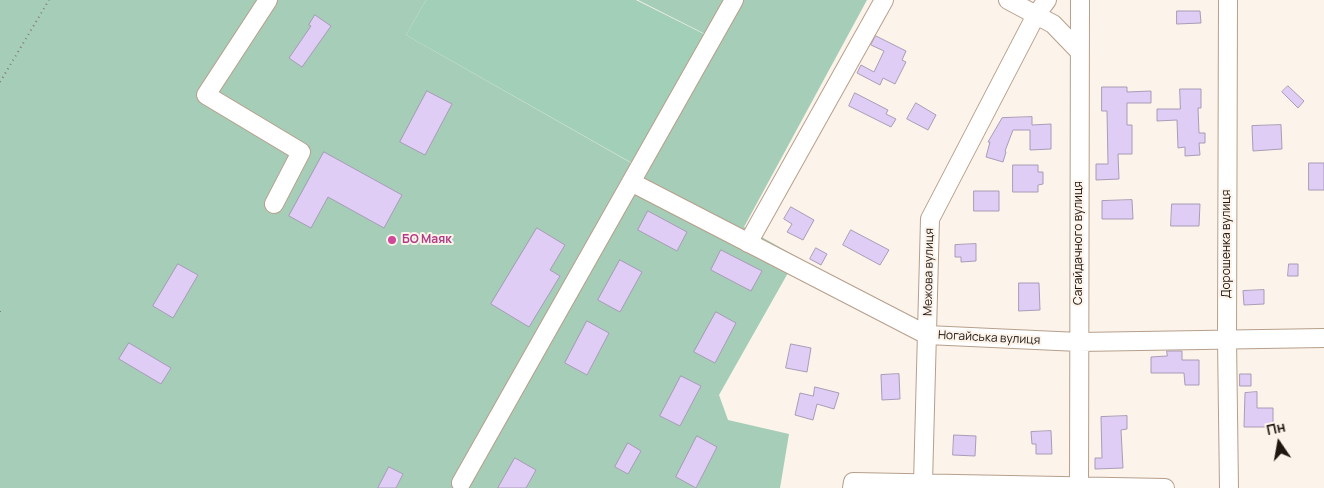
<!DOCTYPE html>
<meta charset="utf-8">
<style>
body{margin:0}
#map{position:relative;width:1324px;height:488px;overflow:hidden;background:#fcf3ea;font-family:Manrope,sans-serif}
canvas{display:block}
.north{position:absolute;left:1254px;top:418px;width:50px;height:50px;-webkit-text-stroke:4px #fcf3ea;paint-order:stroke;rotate:348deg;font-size:14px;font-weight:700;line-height:20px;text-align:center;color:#1f170f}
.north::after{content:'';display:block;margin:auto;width:18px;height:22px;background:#1f170f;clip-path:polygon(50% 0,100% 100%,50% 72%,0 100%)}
</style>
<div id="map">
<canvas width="1324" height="488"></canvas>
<div class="north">Пн</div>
</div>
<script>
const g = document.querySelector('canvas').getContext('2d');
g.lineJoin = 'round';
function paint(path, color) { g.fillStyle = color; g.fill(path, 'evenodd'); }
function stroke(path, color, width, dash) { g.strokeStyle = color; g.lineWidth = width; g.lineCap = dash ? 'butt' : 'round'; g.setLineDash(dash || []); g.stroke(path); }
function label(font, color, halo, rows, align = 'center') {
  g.font = font + ' Manrope,sans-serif'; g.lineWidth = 4; g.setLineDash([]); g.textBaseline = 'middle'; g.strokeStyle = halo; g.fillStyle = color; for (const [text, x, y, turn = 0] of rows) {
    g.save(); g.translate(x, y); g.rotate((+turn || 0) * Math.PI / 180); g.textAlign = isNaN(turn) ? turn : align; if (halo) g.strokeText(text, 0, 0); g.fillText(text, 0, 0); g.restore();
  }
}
paint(new Path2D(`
 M0 0H426L406 35 640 168 713 38 638 0H867L744 227 797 257 719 395 728 420 789 434 780 488H0Z`), '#a5cdb8');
paint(new Path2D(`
 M426 0H636L712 38 639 167 406 35Z`), '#a1cfb7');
const building = new Path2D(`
 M1177 11H1200L1201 23 1177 24Z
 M315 15 331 26 302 67 289 58 311 26 309 25Z
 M876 36 906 51 902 60 906 62 895 84 883 78 880 85 857 73 861 65 874 72 884 51 871 45Z
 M1288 86 1304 101 1298 108 1282 92Z
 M1102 87H1127V92L1151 91V103H1127V125H1132V154H1118L1119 179 1096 180V164H1108L1107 111H1102Z
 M1180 89H1201V108H1198L1199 133H1205V143H1199L1200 155 1185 156V147L1178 148 1177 120 1157 121V109H1180Z
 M427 91 452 104 425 155 400 142Z
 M855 93 888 110 886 114 896 119 891 127 849 106Z
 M916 103 936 115 928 130 907 119Z
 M1032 117V125L1051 124V149L1030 150V130H1013L1005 151 1006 152 1003 162 986 157 990 142H988L1002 118Z
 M1281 125 1282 149 1253 151 1252 126Z
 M324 152 402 195 384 228 328 197 311 228 289 216Z
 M1309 163H1324V190H1309Z
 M1013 165H1038V172H1043V184L1038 185V192H1013Z
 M974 191H999V211H974Z
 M1132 200 1133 219H1102V201Z
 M1172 204H1200L1199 226H1171Z
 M791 207 814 220 803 240 787 232 792 224 784 219Z
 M648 211 687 232 677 251 638 230Z
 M537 228 565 245 550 270 560 276 529 327 491 304Z
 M851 230 889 250 880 265 843 245Z
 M976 244V261L961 262V257H955V245Z
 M816 248 827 254 821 265 810 259Z
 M721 250 762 271 751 291 711 270Z
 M620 260 642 272 620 312 598 300Z
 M178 264 198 275 173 318 153 306Z
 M1289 264H1298V276H1288Z
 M1019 283H1039L1040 310 1019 311Z
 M1264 290V304L1244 305 1243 291Z
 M716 312 736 323 715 363 694 352Z
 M587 321 609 333 587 375 565 363Z
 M129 343 171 368 161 384 119 359Z
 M791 344 811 348 807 372 786 368Z
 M1167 351H1182V360H1199V385H1185L1184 373H1151V357L1167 356Z
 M899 374 900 399 882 400 881 375Z
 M1240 374H1251V386H1240Z
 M681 376 701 386 680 426 660 416Z
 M815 387 839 393 834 409 817 404 813 420 795 415 800 393 813 396Z
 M1257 392V408H1273V427H1244L1245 393Z
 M1127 416V429L1121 430 1123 468 1095 469V458H1102L1101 417Z
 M1051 431 1052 454H1036V444H1032L1031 432Z
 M954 435 976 436 975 456 953 455Z
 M697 436 717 447 696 488 676 477Z
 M628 443 641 451 628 474 615 467Z
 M515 458 536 470 526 488H498Z
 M389 467 403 474 396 488H378Z`);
paint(building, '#dfcdf5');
stroke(building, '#a89cb6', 1);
const minor = new Path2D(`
 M268 0 206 95 301 152 274 204
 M1008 0 1053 24 1079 51
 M1228 0 1227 339 1229 488
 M631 182 927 335 1079 342 1324 338
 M748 243 884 0
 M461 483 734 0
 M923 483 930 219 1036 15 1047 0
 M1079 486 1080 0
 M852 488 853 482 1165 488`);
stroke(minor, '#b69f8b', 20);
stroke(new Path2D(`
 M0 82 49 0
 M0 311V313`), '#857c74', 2, [1, 4]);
stroke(minor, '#fff', 18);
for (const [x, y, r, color] of [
 [392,240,5,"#d1479c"]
]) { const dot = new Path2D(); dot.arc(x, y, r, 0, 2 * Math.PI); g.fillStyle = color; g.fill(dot); stroke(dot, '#fcf3ea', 2); }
label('bold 12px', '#b23c85', '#fcf3ea', [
 ["БО Маяк",402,240]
], 'left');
label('12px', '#1f170f', '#fcf3ea', [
 ["Сагайдачного вулиця",1079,243,-90],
 ["Дорошенка вулиця",1227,244,-90],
 ["Межова вулиця",929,272,-89],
 ["Ногайська вулиця",989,338,3]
]);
</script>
